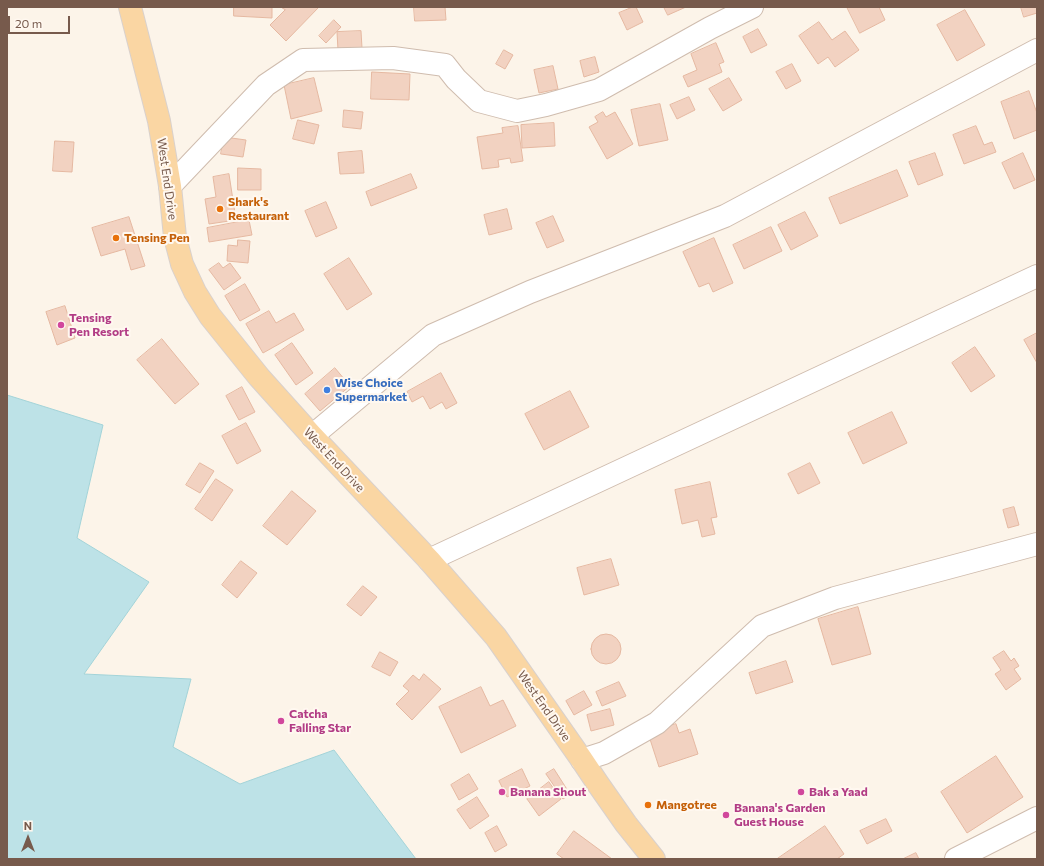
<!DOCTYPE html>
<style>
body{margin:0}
#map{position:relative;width:1044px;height:866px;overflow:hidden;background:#fcf4e9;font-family:Commissioner,sans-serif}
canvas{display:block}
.frame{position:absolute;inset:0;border:8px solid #775a4c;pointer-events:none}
.north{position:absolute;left:8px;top:818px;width:40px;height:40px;-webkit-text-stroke:3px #fff8f0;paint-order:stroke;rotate:0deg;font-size:11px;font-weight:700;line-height:16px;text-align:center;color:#775a4c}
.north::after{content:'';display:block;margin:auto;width:14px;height:18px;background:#775a4c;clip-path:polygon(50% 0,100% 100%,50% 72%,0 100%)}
.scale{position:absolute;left:8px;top:16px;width:62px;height:18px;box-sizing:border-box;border:2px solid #775a4c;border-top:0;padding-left:5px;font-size:12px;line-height:14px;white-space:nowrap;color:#775a4c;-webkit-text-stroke:3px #fff8f0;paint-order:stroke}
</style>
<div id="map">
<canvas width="1044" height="866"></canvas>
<div class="frame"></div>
<div class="north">N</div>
<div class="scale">20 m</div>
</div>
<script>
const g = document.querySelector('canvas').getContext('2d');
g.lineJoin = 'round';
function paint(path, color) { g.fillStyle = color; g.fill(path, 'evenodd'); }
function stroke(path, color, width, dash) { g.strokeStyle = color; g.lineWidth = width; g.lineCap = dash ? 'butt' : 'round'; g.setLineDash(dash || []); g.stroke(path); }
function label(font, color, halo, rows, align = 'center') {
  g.font = font + ' Commissioner,sans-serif'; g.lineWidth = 4; g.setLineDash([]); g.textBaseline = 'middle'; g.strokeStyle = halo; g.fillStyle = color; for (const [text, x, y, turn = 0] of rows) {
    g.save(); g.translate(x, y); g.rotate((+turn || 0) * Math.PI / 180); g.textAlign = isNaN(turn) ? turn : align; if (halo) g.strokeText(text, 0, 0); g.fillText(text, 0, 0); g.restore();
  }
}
const water = new Path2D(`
 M7 395 103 425 77 538 149 582 84 674 191 679 173 747 240 784 334 750 416 859H7Z`);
paint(water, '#bde2e7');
stroke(water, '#a3d3d8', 1);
const building = new Path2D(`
 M234 7H272V18L234 16Z
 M281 7H319L286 41 270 25 285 10Z
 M414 7H445L446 20 415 21Z
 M633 7H636L643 22 627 30 619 13Z
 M664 7H686L668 15Z
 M847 7H879L885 20 860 33Z
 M1021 7H1037V13L1024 17Z
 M965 10 985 45 957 61 937 25Z
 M334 20 341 27 326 43 319 36Z
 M819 22 832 40 845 31 859 50 835 67 828 57 818 64 799 36Z
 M758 29 767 45 751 53 743 37Z
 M361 31 362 48 338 50 337 32Z
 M716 43 724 62 719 64 722 72 688 87 683 76 697 70 691 54Z
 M504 50 513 55 505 69 496 64Z
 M595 57 599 72 584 77 580 61Z
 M792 64 801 81 786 89 776 72Z
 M553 66 558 89 539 93 534 70Z
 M372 72 410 74 409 100 371 99Z
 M314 78 322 111 291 119 284 85Z
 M729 78 742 100 723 111 709 89Z
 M1029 91 1037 113V130L1014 139 1001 102Z
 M689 97 695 110 677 119 670 105Z
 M660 104 668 140 639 146 631 110Z
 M344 110 363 112 361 129 343 127Z
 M603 112 606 117 615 112 633 144 607 159 589 127 598 122 595 117Z
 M298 120 319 125 314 144 293 139Z
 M554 123 555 146 522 148 521 125Z
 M518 126 523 161 511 163 510 158 498 160 499 167 482 169 477 137 503 133 502 128Z
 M976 126 984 145 992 142 996 152 964 164 953 135Z
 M224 137 246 140 243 157 221 154Z
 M55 141 74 142 72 172 53 171Z
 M362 151 364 173 340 174 338 153Z
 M935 153 943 175 918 185 909 162Z
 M1023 153 1035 180 1014 189 1002 163Z
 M238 168 261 169V190H238Z
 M897 170 908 196 840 224 829 198Z
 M229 174 236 220 209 224 205 199 216 197 213 177Z
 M411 174 417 188 371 206 366 192Z
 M326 202 337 228 316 237 305 211Z
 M507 209 512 229 489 235 484 215Z
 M805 212 818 236 791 250 778 225Z
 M553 216 564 241 547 248 536 223Z
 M129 217 145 266 131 270 125 249 101 256 92 228Z
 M249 220 252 235 209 242 207 228Z
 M771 227 782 251 744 269 733 245Z
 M714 238 733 283 713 292 709 283 699 287 683 252Z
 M238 240 250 241 248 263 227 261 228 245 237 246Z
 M349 258 372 294 347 310 324 274Z
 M219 263 223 268 230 263 241 278 224 290 209 270Z
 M245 284 260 310 240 321 225 296Z
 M65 306 75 338 57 345 46 312Z
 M269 311 276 323 294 313 304 330 263 353 246 324Z
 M1037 333V363L1024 340Z
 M162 339 199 384 175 404 137 360Z
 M292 343 313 373 296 385 275 355Z
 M975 347 995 376 971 392 952 363Z
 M335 368 350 386 320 411 305 394Z
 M441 373 457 403 446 409 442 402 430 409 423 396 412 402 407 392Z
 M242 387 255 412 239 420 226 396Z
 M570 391 589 427 544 450 525 414Z
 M892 412 907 443 863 464 848 433Z
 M246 423 261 451 237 464 222 436Z
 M200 463 214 471 200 493 186 485Z
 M810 463 820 483 798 494 788 474Z
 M216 479 233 490 212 521 195 509Z
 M710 482 717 517 711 518 715 534 702 537 698 520 682 524 675 490Z
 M292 491 316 511 287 545 263 526Z
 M1014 507 1019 525 1008 528 1003 510Z
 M611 559 619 585 584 595 577 568Z
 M241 561 257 573 237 598 222 585Z
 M363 586 377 597 361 616 347 605Z
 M858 607 871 654 832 665 818 619Z
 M591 649a15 15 0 1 1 30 0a15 15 0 1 1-30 0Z
 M1004 651 1011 661 1014 658 1019 666 1014 669 1021 679 1006 690 995 674 1001 670 993 658Z
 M380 652 398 662 390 676 372 667Z
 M786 661 793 682 756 694 749 673Z
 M424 674 441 689 412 720 396 704 409 691 403 686 413 675 419 680Z
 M619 682 626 696 602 706 596 692Z
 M481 687 490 706 503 700 516 726 461 753 439 707Z
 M584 691 592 705 574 715 566 701Z
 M610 709 614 725 591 731 587 715Z
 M676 724 679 733 690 729 698 754 659 767 648 733Z
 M996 756 1023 797 967 833 941 792Z
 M522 769 530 786 507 797 499 781Z
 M554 769 570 794 563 799 546 774Z
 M469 774 478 789 459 800 451 785Z
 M549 782 561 799 539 816 527 799Z
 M477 797 489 816 470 829 457 810Z
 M886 819 892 831 867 844 860 831Z
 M497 826 507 845 495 852 485 833Z
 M825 826 844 854 837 859H777Z
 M574 831 612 859H564L557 854Z
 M916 853 919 859H903Z`);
paint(building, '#f2d2c1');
stroke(building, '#e5b8a1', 1);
const minor = new Path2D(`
 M170 186 266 85 303 60 393 58 445 65 456 79 479 101 517 111 546 105 599 90 710 28 752 7
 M312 436 433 335 530 292 725 216 1037 50
 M429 560 1037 276
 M582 760 604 753 657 723 762 626 835 598 1037 544
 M956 859 1037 818`);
const major = new Path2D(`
 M130 7 159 121 170 186 175 237 182 264 195 292 210 316 259 377 312 436 429 560 496 637 582 760 598 784 626 824 654 859`);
stroke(minor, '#cfbcae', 24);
stroke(major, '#d9d1cd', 24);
stroke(minor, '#fff', 22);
stroke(major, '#fad6a3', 22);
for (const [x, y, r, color] of [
 [220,209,4,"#e8710a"],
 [116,238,4,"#e8710a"],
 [61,325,4,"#d1479c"],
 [327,390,4,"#3f7fe0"],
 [281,721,4,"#d1479c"],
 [502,792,4,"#d1479c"],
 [801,792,4,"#d1479c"],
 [648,805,4,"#e8710a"],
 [726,815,4,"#d1479c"]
]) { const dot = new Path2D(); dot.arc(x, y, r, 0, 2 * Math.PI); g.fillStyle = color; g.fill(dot); stroke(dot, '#fff8f0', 1.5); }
label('12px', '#775a4c', '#fff8f0', [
 ["West End Drive",167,179,82],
 ["West End Drive",334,460,47],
 ["West End Drive",544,706,55]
]);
label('bold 12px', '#c56008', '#fff8f0', [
 ["Shark's",228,202],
 ["Restaurant",228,216],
 ["Tensing Pen",124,238],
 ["Mangotree",656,805]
], 'left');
label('bold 12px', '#b23c85', '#fff8f0', [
 ["Tensing",69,318],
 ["Pen Resort",69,332],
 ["Catcha",289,714],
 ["Falling Star",289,728],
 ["Banana Shout",510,792],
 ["Bak a Yaad",809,792],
 ["Banana's Garden",734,808],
 ["Guest House",734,822]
], 'left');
label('bold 12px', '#366cbe', '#fff8f0', [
 ["Wise Choice",335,383],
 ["Supermarket",335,397]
], 'left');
</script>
